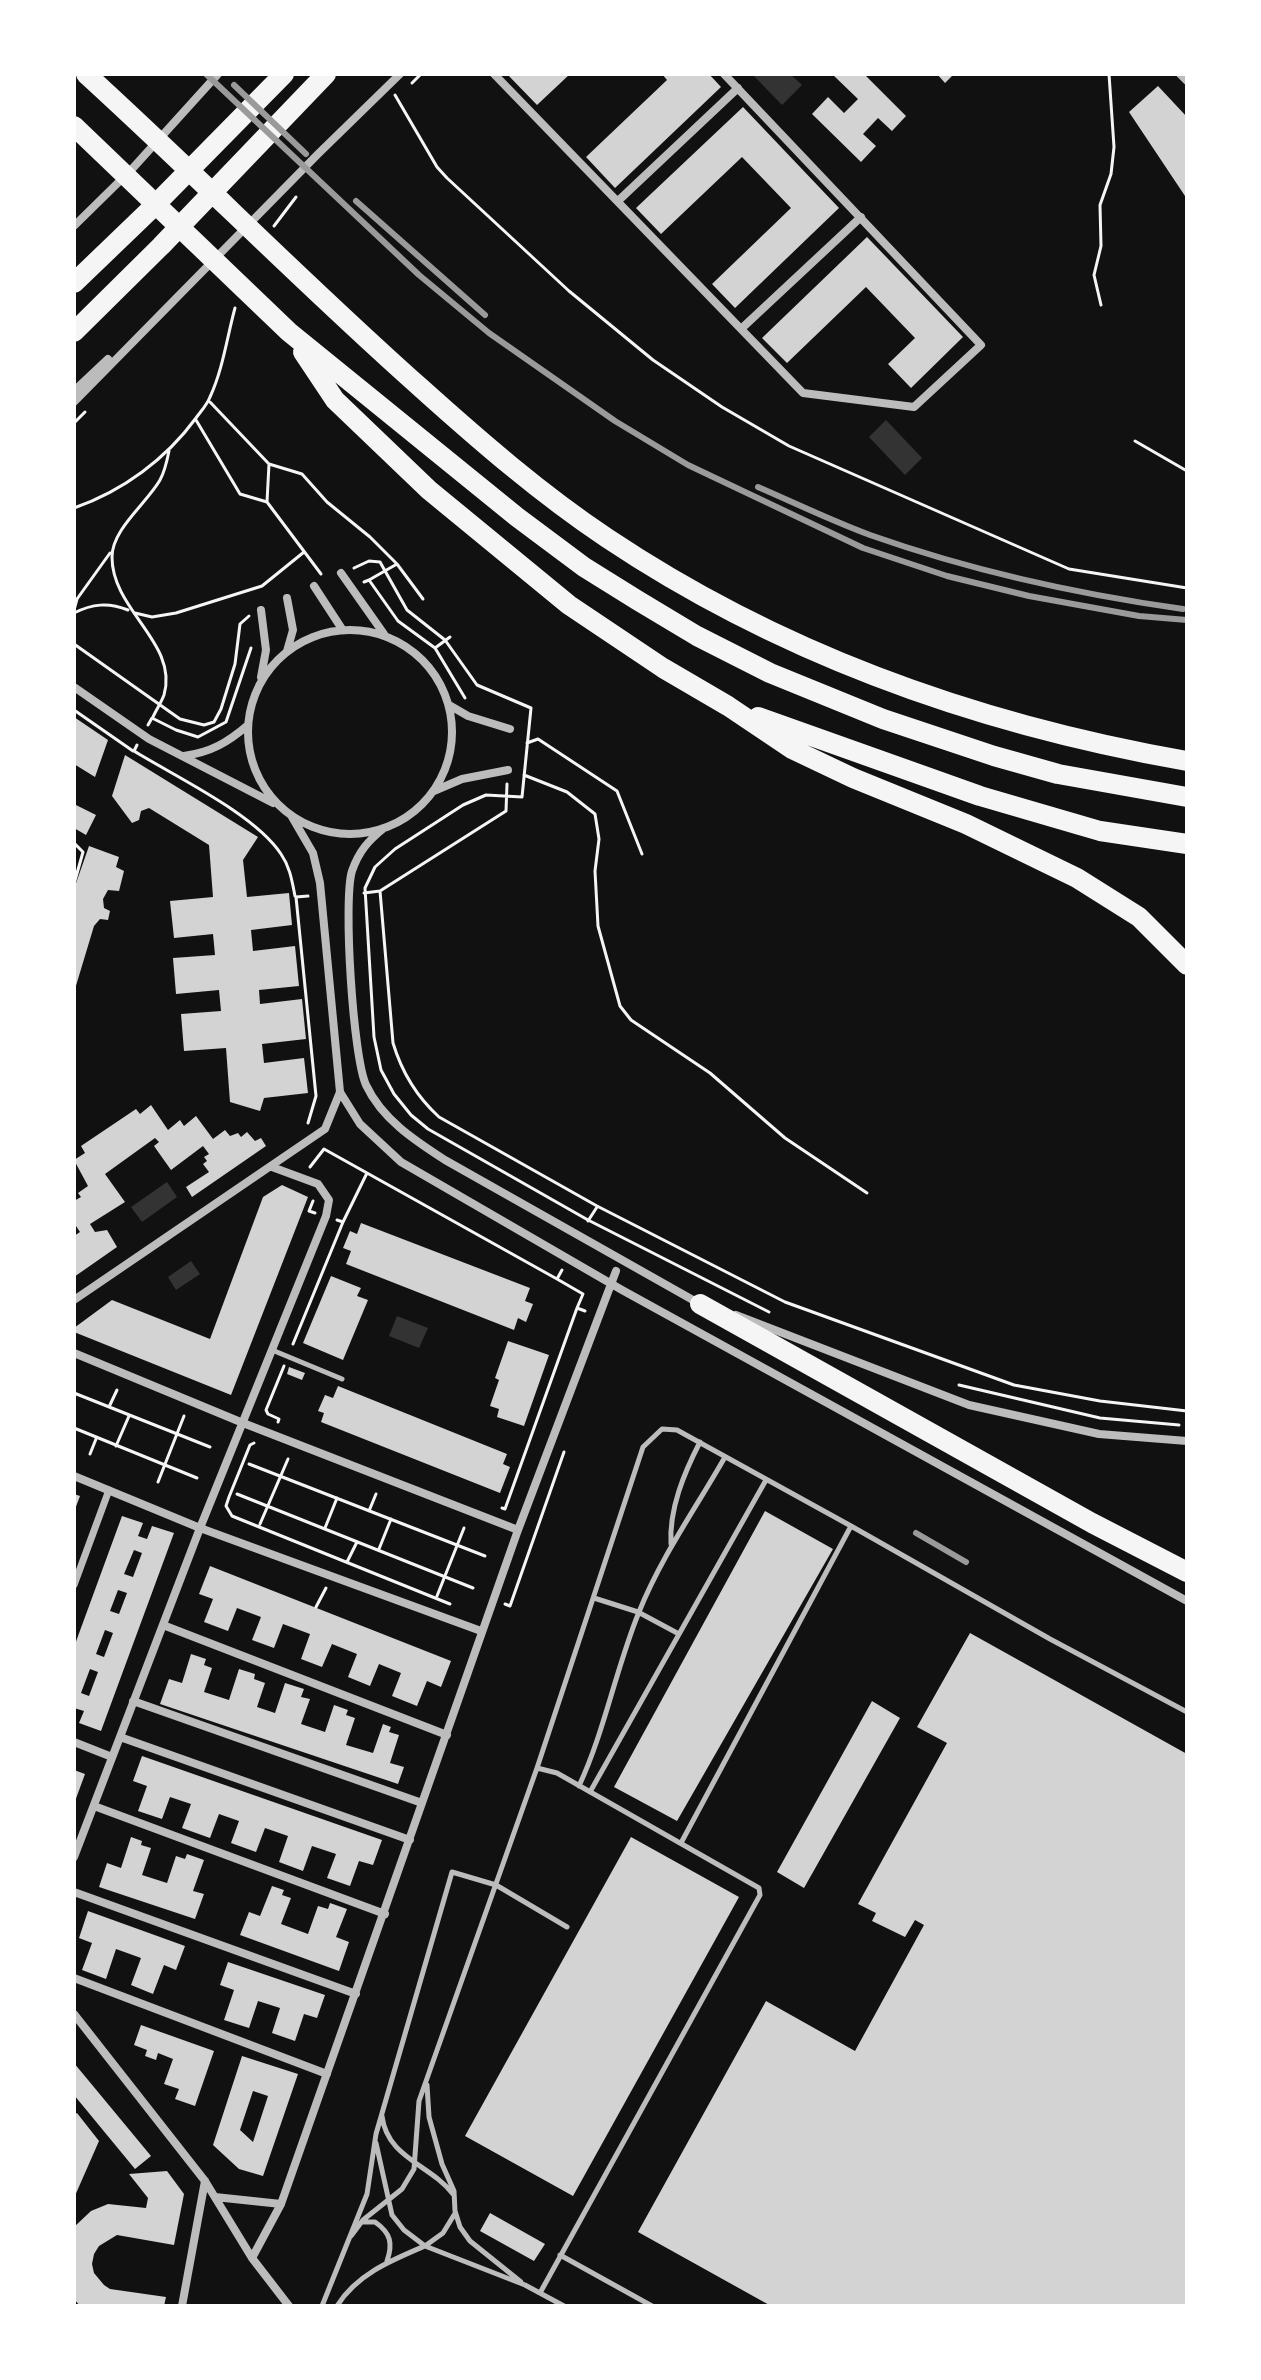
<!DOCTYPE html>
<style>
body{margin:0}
#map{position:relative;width:1261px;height:2380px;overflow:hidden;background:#111;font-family:Arial,sans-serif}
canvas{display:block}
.frame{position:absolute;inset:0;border:76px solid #fff;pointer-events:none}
</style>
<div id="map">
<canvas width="1261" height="2380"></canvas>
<div class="frame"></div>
</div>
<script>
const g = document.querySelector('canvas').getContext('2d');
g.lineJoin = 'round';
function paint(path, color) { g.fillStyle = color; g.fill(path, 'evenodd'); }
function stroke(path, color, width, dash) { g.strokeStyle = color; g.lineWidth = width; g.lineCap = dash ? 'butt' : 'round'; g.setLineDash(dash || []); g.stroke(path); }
paint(new Path2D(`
 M752 74H790L802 85 782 105Z
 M886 420 922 458 905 475 869 437Z
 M167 1182 177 1197 142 1222 131 1207Z
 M191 1261 200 1274 176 1290 168 1277Z
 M397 1316 428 1328 419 1348 389 1336Z`), '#333');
paint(new Path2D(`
 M507 74H570L537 105Z
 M662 74H709L721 87 615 188 586 157 667 80Z
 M832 74H864L906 116 892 131 878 118 863 134 876 146 861 162 812 114 828 97 844 113 858 99Z
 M937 74H954L945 83Z
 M1158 86 1187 117V199L1129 112Z
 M743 107 839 208 735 308 712 284 791 208 742 157 661 234 636 208Z
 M867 237 963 337 911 388 888 364 915 338 866 287 787 363 762 338Z
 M74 717 108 740 95 777 74 764Z
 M125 755 258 837 243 860 247 897 289 893 292 925 251 930 253 951 295 946 299 986 259 990 260 1004 302 999 306 1039 262 1044 264 1063 304 1058 308 1093 264 1098 260 1111 230 1102 226 1048 184 1051 181 1014 221 1011 219 990 176 994 173 958 215 955 213 934 174 938 170 901 213 897 209 845 149 808 141 811 139 820 132 823 112 796Z
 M74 804 96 815 86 835 74 828Z
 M89 846 119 857 116 867 124 871 119 891 108 890 103 899 104 908 110 911 108 920 100 919 94 926 75 989 74 889Z
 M151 1105 168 1130 180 1120 184 1126 196 1116 213 1139 225 1130 230 1136 238 1133 241 1137 247 1132 255 1141 261 1138 266 1146 192 1197 186 1187 209 1172 203 1164 207 1161 204 1157 209 1154 203 1146 171 1170 154 1146 159 1142 155 1138 105 1174 125 1202 90 1224 95 1232 107 1230 117 1247 74 1277V1236L80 1232 74 1223V1201L81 1197 78 1193 88 1186 74 1160 85 1153 81 1146 136 1109 140 1114Z
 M282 1185 308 1197 231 1395 74 1332V1328L112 1300 210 1339 263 1197Z
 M361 1223 530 1288 525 1301 533 1304 526 1322 518 1318 514 1330 346 1264 351 1251 343 1248 350 1231 357 1234Z
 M331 1276 361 1288 357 1296 368 1300 343 1360 303 1343Z
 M508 1341 549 1355 524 1426 497 1417 499 1409 490 1406 499 1380 495 1378Z
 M289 1367 305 1373 302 1380 287 1374Z
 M338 1386 507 1454 503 1464 510 1467 500 1493 321 1422 324 1413 318 1411 325 1395 333 1398Z
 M74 1494 80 1496 74 1512Z
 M765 1511 833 1549 677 1821 614 1787Z
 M122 1516 143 1523 138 1536 147 1539 152 1526 174 1533 101 1731 79 1723 84 1711 74 1708V1647ZM134 1550 142 1553 133 1577 124 1574ZM118 1590 127 1593 119 1614 110 1611ZM105 1630 113 1633 104 1657 96 1654ZM90 1669 98 1672 89 1696 81 1693Z
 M210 1566 451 1661 441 1687 427 1681 417 1706 392 1696 401 1673 379 1664 370 1686 348 1677 357 1654 332 1644 322 1667 301 1659 310 1634 283 1624 274 1648 252 1640 261 1617 237 1608 228 1631 204 1622 213 1599 199 1594Z
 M970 1633 1187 1754V2306H771L638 2232 766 2001 855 2051 924 1925 915 1920 905 1937 872 1921 876 1913 858 1904 947 1743 917 1727Z
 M191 1654 206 1659 204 1665 212 1668 204 1692 229 1700 239 1669 255 1674 254 1679 265 1683 257 1707 275 1713 285 1683 304 1689 301 1697 310 1699 301 1724 325 1732 334 1705 348 1710 346 1715 355 1718 346 1745 373 1753 383 1724 391 1727 389 1732 399 1735 390 1763 404 1767 398 1784 160 1704 169 1679 182 1683Z
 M872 1701 900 1718 804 1888 777 1872Z
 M142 1756 382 1840 373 1865 359 1861 350 1886 327 1878 336 1854 312 1846 303 1871 279 1862 288 1836 265 1828 256 1852 231 1843 239 1821 219 1814 210 1838 182 1828 191 1804 170 1797 162 1819 138 1811 147 1786 133 1781Z
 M74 1770 85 1774 74 1804Z
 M131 1837 142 1841 141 1845 151 1848 142 1875 167 1883 176 1856 185 1859 187 1854 204 1860 193 1891 204 1894 195 1919 99 1887 107 1863 121 1868Z
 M631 1837 739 1897 573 2196 465 2136Z
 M272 1886 284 1890 282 1895 291 1898 281 1924 308 1934 318 1906 328 1909 330 1903 347 1909 336 1937 349 1942 339 1971 240 1935 249 1912 260 1916Z
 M88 1911 185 1946 176 1970 164 1965 153 1994 131 1985 141 1958 116 1949 106 1979 82 1970 92 1943 79 1938Z
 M228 1962 325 1995 317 2018 304 2014 295 2041 272 2033 280 2008 258 2001 249 2028 224 2020 234 1990 220 1985Z
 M141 2025 214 2051 195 2106 175 2099 179 2089 164 2084 173 2059 158 2053 156 2060 145 2056 147 2050 134 2045Z
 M242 2056 298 2074 263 2176 239 2169 213 2145ZM253 2091 268 2096 253 2142 240 2130Z
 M74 2063 151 2156 135 2169 74 2095Z
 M77 2113 99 2141 74 2198V2115Z
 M167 2171 184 2194 174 2245 117 2235 99 2246 94 2254 92 2264 94 2273 104 2285 110 2289 166 2297 164 2306H80L74 2299V2227L91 2211 108 2204 146 2208 148 2198 129 2174Z
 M490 2213 545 2244 534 2261 480 2231Z`), '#d3d3d3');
stroke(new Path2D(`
 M412 83 421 74
 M395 95 437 167 447 178 569 291 653 360 722 407 789 446 1069 569 1187 588
 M274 226 296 197
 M1101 305 1094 275 1101 246 1100 205 1111 174 1114 147 1109 74
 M210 402 269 464 267 502
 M196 420 240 494 267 502 321 574
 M74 423 85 412
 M1135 441 1187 471
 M269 464 302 474 327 502 370 537 397 564 369 580
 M74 508C123 491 166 459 196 418 201 411 207 405 210 397 223 369 227 337 235 308
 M397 564 423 599
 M354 568 369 561 380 562 407 610 445 640 477 685 531 708 522 797 486 795 463 805 395 849 375 867 365 888 374 1037 381 1070 394 1094 411 1115 428 1129 588 1220 769 1312
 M364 582 369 580 398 621 435 648 465 698
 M74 610 77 599 110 553
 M74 613C92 604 108 602 128 610
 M135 613 152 617 176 613 262 586 304 552
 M74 644 180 719 204 725 214 722 221 709 235 664 240 624 249 616
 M435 648 450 637
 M74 710 133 751
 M153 717C156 710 161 703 164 695 179 643 112 611 112 557 112 529 147 503 160 480 165 471 167 461 169 451
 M148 725 152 718 176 730 198 737 226 722 251 648
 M527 743 538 739 617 791 642 854
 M137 745 134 751C176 777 255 814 281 854 290 867 292 881 295 896
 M524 775 567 792 595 814 599 839 595 871 598 926 620 1006 631 1020 710 1073 785 1138 867 1193
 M74 843 83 852 74 884
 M380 891 506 811 507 784
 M364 893 380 891 393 1043C402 1073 416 1096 439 1117L597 1206 785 1302 1014 1385 1100 1401 1187 1411
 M308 896 296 897 316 1096 308 1123
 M310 1167 324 1149 557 1279 562 1270
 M313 1201 309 1211 315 1213
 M337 1220 343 1222 367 1173
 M588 1221 597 1207
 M557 1279 583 1294 577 1308 585 1311
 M293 1344 343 1222
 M959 1385 1100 1418 1179 1425
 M74 1393 210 1447
 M109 1407 117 1390
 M278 1422 279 1419 268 1414 266 1410 284 1366
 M74 1428 197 1478
 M116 1446 129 1416
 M90 1454 96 1439
 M249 1464 485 1556
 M158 1482 184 1416
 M237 1494 473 1588
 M229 1497 226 1506 232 1516 450 1604
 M229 1497 250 1445 254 1443
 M502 1508 505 1509 577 1308
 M369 1511 376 1494
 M260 1524 288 1459
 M325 1528 337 1498
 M379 1549 391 1519
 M347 1562 357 1542
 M437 1596 464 1528
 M505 1604 510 1606 564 1452
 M316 1607 326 1588`), '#f5f5f5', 3);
stroke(new Path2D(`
 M272 1350 342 1379
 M671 1544C669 1509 684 1473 700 1442
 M594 1598 638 1612 679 1634
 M537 1768 557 1773 759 1888 760 1895 540 2293
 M579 1786C605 1730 616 1668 639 1612 661 1557 696 1508 725 1457
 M590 1792 766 1480
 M681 1843 851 1526 1050 1639 1187 1712
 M427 2085 429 2117 442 2164 454 2191 455 2211 460 2227 470 2241 521 2282
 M382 2116C387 2158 431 2165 453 2194
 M376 2143 392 2215 404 2230 425 2246 443 2233 454 2215
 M364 2222H375C391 2233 393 2244 387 2261
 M351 2236 363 2220 402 2189 414 2169 419 2101 537 1768 643 1447 662 1429 677 1430 851 1526
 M560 2255 652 2306
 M322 2306 367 2194 376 2134 452 1872 496 1885 567 1927
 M337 2306C357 2274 392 2260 425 2246L525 2285 564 2306`), '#bcbcbc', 5);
stroke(new Path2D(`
 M74 1585 109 1490`), '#bcbcbc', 7);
stroke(new Path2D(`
 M494 74 803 393 914 407 981 345 724 74
 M1180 74 1187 81
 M618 201 738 88
 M74 226 132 169 218 74
 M741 329 861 217
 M74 391 108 359
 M74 402 318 154 400 74
 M341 573 384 634
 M314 586 342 629
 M248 732a102 102 0 1 1 204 0a102 102 0 1 1-204 0Z
 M287 651 293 630 287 598
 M261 677 266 650 261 610
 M74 687 149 739 273 803
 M449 705 468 716 510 729
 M184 756C211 752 227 743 248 725
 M434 791 462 779 508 770
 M292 817 313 853 320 883 340 1092 360 1124 401 1162 622 1290 1187 1601
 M384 828C368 841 359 851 352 871 343 900 353 1057 366 1085 382 1119 414 1140 445 1160L700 1304
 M74 1300 325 1129 340 1092
 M736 1315 969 1405 1099 1434 1187 1441
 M74 1353 243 1423 518 1530
 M74 1476 200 1528 481 1631
 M163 1625 447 1735
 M133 1701 422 1803
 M120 1737 410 1840
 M74 1742 112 1757
 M94 1806 385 1914
 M74 1857 200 1528 326 1216 329 1200 318 1184 272 1167
 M74 1892 356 1994
 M74 1978 327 2074
 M74 2014 205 2181 252 2258 289 2306
 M215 2197 281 2204
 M252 2258 281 2204 518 1530 616 1271
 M182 2306 205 2181`), '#bcbcbc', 8);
stroke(new Path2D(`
 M86 74C199 177 306 286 421 388 480 441 541 494 607 538 782 655 981 725 1187 761
 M74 126 289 332 517 517 584 567 637 600 697 636 770 673 883 719 994 756 1058 774 1187 797
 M74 283 152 208 284 74
 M74 332 161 246 326 74
 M303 352 335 400 429 490 569 605 663 668 728 706 792 749 853 778 966 824 1077 878 1139 917 1187 965
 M758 717 980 796 1100 831 1187 844
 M700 1304 1092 1523 1187 1572`), '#f5f5f5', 20);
stroke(new Path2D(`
 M206 74 419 275 489 333 615 421 688 465 863 548 947 576 1029 596 1139 616 1187 620
 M234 85 306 154
 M356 201 485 315
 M758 487C795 503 832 521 870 535 972 571 1076 594 1183 609
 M916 1533 966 1562`), '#9a9a9a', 6);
</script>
